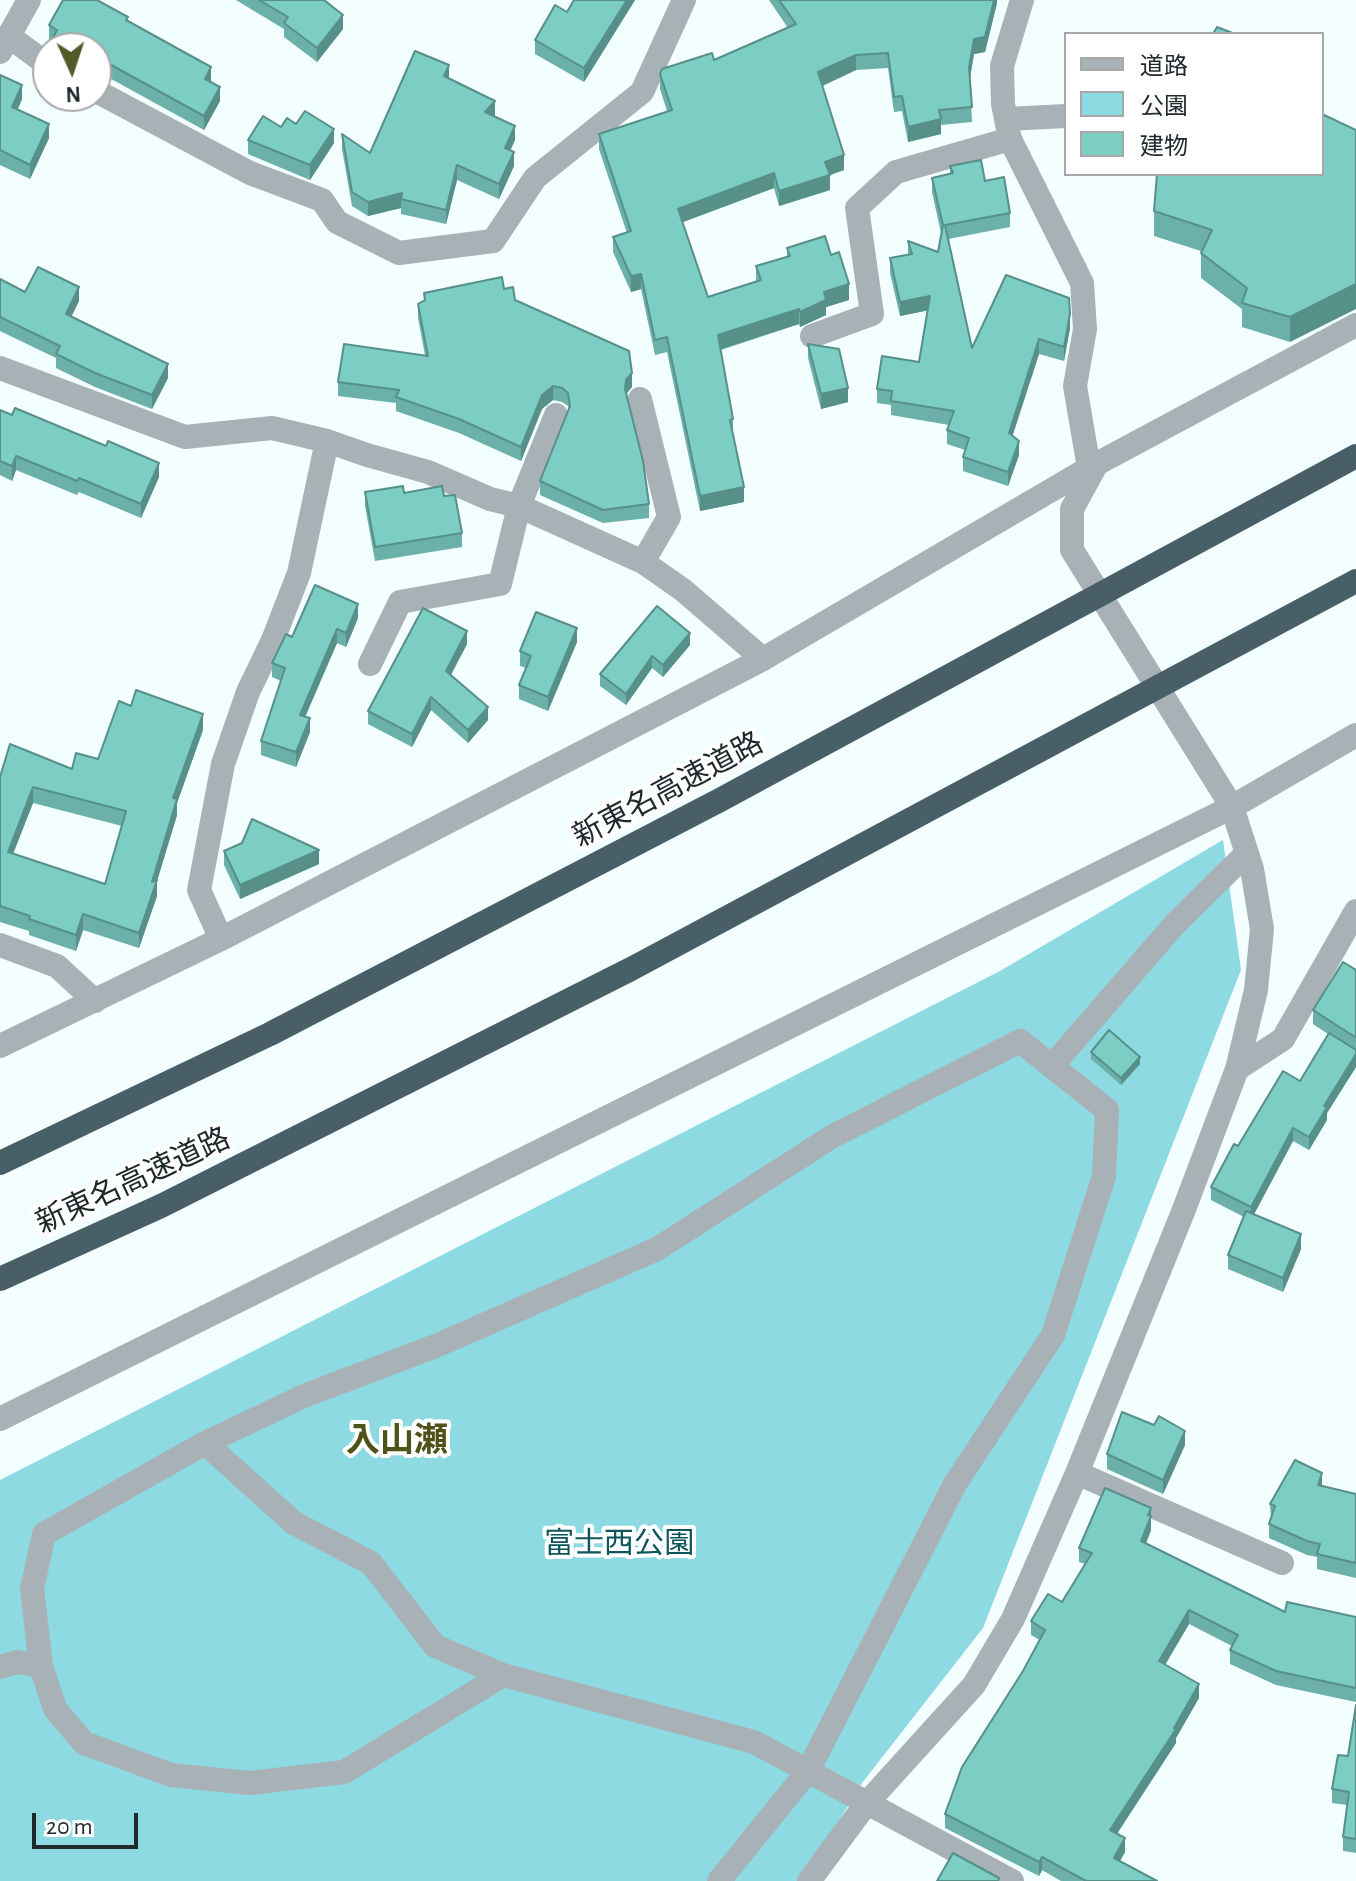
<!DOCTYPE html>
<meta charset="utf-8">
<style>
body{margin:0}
#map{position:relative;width:1356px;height:1881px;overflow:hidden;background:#f2feff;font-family:"Alegreya Sans","Noto Sans JP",sans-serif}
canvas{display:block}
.legend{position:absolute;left:1064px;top:32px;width:260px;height:144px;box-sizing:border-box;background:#fff;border:2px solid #a5a9aa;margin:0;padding:10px 14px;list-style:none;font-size:24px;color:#1f292b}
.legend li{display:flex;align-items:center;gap:16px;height:40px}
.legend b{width:40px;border:2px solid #a5a9aa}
.north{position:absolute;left:32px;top:32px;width:80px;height:80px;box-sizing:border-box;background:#fff;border:2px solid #a5a9aa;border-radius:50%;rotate:177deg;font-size:22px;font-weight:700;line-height:32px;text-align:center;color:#1f292b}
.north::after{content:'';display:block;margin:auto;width:28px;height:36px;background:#555a29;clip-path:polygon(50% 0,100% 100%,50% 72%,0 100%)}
.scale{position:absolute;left:32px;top:1813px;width:106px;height:36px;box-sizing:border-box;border:4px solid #1f292b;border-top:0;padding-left:10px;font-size:24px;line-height:28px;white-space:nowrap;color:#1f292b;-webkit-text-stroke:6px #fff;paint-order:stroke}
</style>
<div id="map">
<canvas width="1356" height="1881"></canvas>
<ul class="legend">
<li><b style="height:10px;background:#a7b1b6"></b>道路</li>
<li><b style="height:22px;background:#8ddae2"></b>公園</li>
<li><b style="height:22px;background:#7ccdc4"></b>建物</li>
</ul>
<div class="north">N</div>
<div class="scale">20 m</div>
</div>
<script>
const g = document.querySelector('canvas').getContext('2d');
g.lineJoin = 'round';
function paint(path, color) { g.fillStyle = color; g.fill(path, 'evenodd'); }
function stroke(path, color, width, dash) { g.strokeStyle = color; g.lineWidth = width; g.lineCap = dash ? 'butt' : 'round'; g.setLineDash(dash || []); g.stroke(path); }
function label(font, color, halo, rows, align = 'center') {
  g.font = font + ' "Alegreya Sans","Noto Sans JP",sans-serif'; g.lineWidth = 8; g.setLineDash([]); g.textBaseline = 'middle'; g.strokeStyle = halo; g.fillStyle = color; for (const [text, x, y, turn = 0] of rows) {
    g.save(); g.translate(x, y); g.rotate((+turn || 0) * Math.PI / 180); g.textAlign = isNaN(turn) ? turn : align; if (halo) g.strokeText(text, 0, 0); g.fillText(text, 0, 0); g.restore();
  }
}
paint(new Path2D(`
 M1223 840 1241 970 983 1628 862 1783 802 1881H0V1480L1000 971Z`), '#8ddae2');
stroke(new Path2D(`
 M1022 0 1002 66 1003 104 1010 139 1082 283 1085 329 1075 386 1089 468
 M10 37 48 65
 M0 52 29 0
 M96 91 250 173 322 200 337 222 399 253 493 241 535 178 642 92 684 0
 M1006 119 1066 116
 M812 336 872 314 857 208 896 172 1010 139
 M0 368 185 437 272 428 327 441 367 455 428 472 490 499 519 506 643 562 683 590 763 659
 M640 399 669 517 643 562
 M370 664 400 602 500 584 519 506 556 415
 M221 939 199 890 223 764 248 692 273 640 299 573 327 441
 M0 945 57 966 95 1001
 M0 1046 221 939 763 659 1089 468 1356 325
 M1052 1066 1175 924 1247 853
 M1237 1069 1283 1039 1356 911
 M0 1419 1232 807 1356 735
 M205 1443 304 1396 438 1345 657 1249 833 1136 1020 1041 1107 1110 1104 1176 1053 1335 955 1484 808 1771 719 1881
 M1077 1473 1282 1563
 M41 1666 32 1589 44 1534 205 1443 294 1523 371 1563 435 1646 503 1675
 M0 1667 17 1662 41 1666 55 1709 84 1743 171 1775 250 1783 344 1772 503 1675 754 1742 1012 1881
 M809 1881 866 1804 974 1685 1013 1619 1077 1473 1183 1212 1237 1069 1256 990 1262 929 1252 869 1232 807 1072 550V509L1095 467`), '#a7b1b6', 24);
stroke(new Path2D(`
 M0 1163 270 1034 720 800 1356 456
 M0 1279 161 1206 631 969 1356 581`), '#495f67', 24);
paint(new Path2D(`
 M236 0H324L343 29 317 62 284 37V29Z
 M574 0H635L584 82 535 54V40L567 12Z
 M769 0H997V3L985 52 974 54 970 78 972 122 941 125V134L908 142 902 111 894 112 888 68 856 70 822 86 844 170 830 175V190L779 206 774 188 682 222 708 297 756 282V266L787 257V248L831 255 849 300 826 307V315L800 327 799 324 721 350 733 419V434L744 502 700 511 667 352 655 355 641 289 631 292 613 252V237L627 233 599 149V134L667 111 660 89V74L714 60 788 28Z
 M128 21 210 82 220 101 204 130 104 75 103 78 96 77V48H54V42L49 40V25Z
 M0 75 22 99 18 109 49 138 30 179 0 165Z
 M449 79 495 115 494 117 515 140 510 151 514 166 499 199 457 180 446 224 401 214V208L368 216 352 206 342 149V134L370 153Z
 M296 124 334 143 310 180 248 154V140L281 127Z
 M950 166 985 181 1010 213V227L948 239 972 348 1070 328 1064 361 1039 354 1012 436 1019 455 1008 486 963 471V457L965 450 947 444V430L949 425 891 415V405L877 403V389L919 362 928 310 900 316 890 273V258L908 255V241L938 252 941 233 932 192V178L950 174Z
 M1322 174 1290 342 1242 327V309L1201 278V251L1154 236V211Z
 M0 279 25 292 79 301 71 317 168 378 152 409 95 387 56 368V358L0 331Z
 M504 289 515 300 632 387 627 393 649 504V518L603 523 540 495V481L569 410 568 406 562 402 553 400 542 409 521 461 459 433 396 411V403L338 396V382L425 355 418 318V304L424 301V293Z
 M808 344 848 402 821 409 808 358Z
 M0 410 159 477 141 518 79 492 77 495 16 470 12 481 0 475Z
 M365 492 444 496 462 533V547L375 561 365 506Z
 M358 618 346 647 337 643 305 716 310 732 296 767 261 755V741L281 681 272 677V663L292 637Z
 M577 642 548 711 519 699V685L526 668 520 666V651Z
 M467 644 451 675 488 720 468 743 431 710 412 747 368 724V711Z
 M690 645 663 677 652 668 626 705 600 686V674Z
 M203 730 177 803V815L157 881V896L139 948 83 930 76 951 29 935V931L0 922V777L72 769 98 759ZM33 803 122 826 105 884 13 853Z
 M224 851 319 864 240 899 224 865Z
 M1356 970V1067L1327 1113V1120L1309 1150 1293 1141 1254 1214 1301 1249 1283 1292 1228 1269V1255L1244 1217 1211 1200V1187L1238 1146 1300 1081 1328 1034 1313 1024V1010Z
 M1091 1052 1140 1064 1121 1085 1091 1059Z
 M1185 1445 1163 1494 1107 1469V1454Z
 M1322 1486 1356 1494V1578L1317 1569V1557L1307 1555 1269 1538V1524L1271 1519 1270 1504Z
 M1151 1508V1530L1146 1544 1285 1612 1356 1617V1702L1276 1685 1230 1664V1650L1232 1646 1189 1624 1165 1665 1199 1698 1176 1738V1743L1117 1834 1125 1852 1119 1861 1157 1881H1061L1042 1870 1039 1876 945 1828V1814L1040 1640 1031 1635V1621L1062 1602 1086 1564 1079 1562V1548Z
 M1356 1705V1853L1343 1851V1837L1347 1805 1332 1803V1789L1348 1756Z`), '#6bb0a9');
paint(new Path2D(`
 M627 0H635L584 82V68Z
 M994 0H997V3L985 52 974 54 969 83V68L974 39Z
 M343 15V29L317 62V48Z
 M856 55V70L818 88V72Z
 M449 65V79L444 76Z
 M211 67V81L205 79Z
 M22 85V99L12 121V107Z
 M220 87V101L204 130V116Z
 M495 101V115L485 127V112Z
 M941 119V134L908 142V127Z
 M49 124V138L30 179V165Z
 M515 126V140L505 162V148Z
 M334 129V143L310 180V165Z
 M514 152V166L499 199V184Z
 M844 155V170L830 175V190L779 206V191L825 162Z
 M457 165V180L446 224V210Z
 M774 173V188L678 224V209Z
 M402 193 401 208 368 216V202Z
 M641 274V289L631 292V276Z
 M849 284V300L826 307V315L800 327V312L824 292Z
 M1356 284V309L1290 342V317Z
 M79 287V301L66 328V314Z
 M930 296V310L900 316V302Z
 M799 309V324L718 350V335Z
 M1070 314V328L1064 361V347Z
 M1039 339V354L1009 447V433Z
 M168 364V378L152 409V395Z
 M632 373V387L626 394V380Z
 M553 386V400L542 409 521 461V447L542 395Z
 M848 388V402L821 409V394Z
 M1019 441V455L1008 486V472Z
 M16 456V470L12 481V466Z
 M159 463V477L141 518V504Z
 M744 487V502L700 511V496Z
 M358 604V618L346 647V633Z
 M577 628V642L548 711V697Z
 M337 629V643L300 729V715Z
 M467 631V644L446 684V671Z
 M690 633V645L663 677V665Z
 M652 656V668L626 705V694Z
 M431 697V710L412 747V734Z
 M488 707V720L468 743V730Z
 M203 714V730L177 803V815L157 881V896L139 948V933L173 798Z
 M310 718V732L296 767V752Z
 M33 787V803L8 867V852Z
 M319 850V864L240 899V885Z
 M83 914V930L76 951V935Z
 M1356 1054V1067L1327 1113V1120L1309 1150V1137L1324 1106Z
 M1140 1057V1064L1121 1085V1078Z
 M1293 1128V1141L1251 1220V1207Z
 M1301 1234V1249L1283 1292V1278Z
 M1185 1431V1445L1163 1494V1480Z
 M1322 1473V1487L1318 1485Z
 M1151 1508V1530L1141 1555V1541Z
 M1189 1610V1624L1159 1675V1661Z
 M1199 1684V1698L1176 1738V1743L1110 1844V1830L1174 1728Z
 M1125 1838V1852L1114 1872V1858Z
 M1042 1857V1870L1039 1876V1862Z`), '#579089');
const building = new Path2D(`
 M63 0H97L128 17 126 20 211 67 205 79 220 87 204 116 104 61 103 63H96V48H66L62 46 54 36 57 30 49 25Z
 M259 0H324L343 15 317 48 284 23 288 17Z
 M574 0H627L584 68 535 40 555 5 567 12Z
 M779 0H994L985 37 974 39 969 68 972 107 939 110 941 119 908 127 902 96 894 97 888 53 856 55 818 72 844 155 825 162 830 175 779 191 774 173 678 209 708 297 761 280 756 266 790 256 787 248 825 236 831 255 839 252 849 284 824 292 826 300 800 312 799 309 718 335 733 419 730 420 744 487 700 496 667 337 655 340 641 274 631 276 613 237 631 231 599 134 672 110 660 74 662 69 712 53 714 60 796 24Z
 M1217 27 1235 34H1213Z
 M415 51 449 65 444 76 495 101 485 112 515 126 505 148 514 152 499 184 457 165 446 210 401 199 402 193 368 202 352 192 342 134 370 153Z
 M0 75 22 85 12 107 49 124 30 165 0 150Z
 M305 111 334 129 310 165 248 140 263 116 281 127 287 118 296 124Z
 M1322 114 1356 130V284L1290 317 1242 303 1247 288 1201 253 1212 230 1154 211 1157 174H1322Z
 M981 160 985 181 1004 177 1010 213 945 225 972 348 1006 275 1069 298 1070 314 1064 347 1039 339 1009 433 1019 441 1008 472 963 457 969 438 947 430 954 411 891 401 892 391 877 389 882 356 919 362 930 296 900 302 890 258 912 254 908 241 938 252 943 225 932 178 953 173 950 166Z
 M38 267 79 287 66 314 168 364 152 395 95 373 56 354 60 346 0 317V279L25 292Z
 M502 277 504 289 513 287 515 300 629 351 632 373 626 380 625 389 643 461 649 504 603 510 540 481 570 406 568 393 562 388 553 386 542 395 521 447 459 419 396 397 399 390 338 382 344 344 428 356 418 304 425 300 424 293Z
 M808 344 839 349 848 388 821 394Z
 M15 408 106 446 108 441 159 463 141 504 79 478 77 481 16 456 12 466 0 461V410L12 415Z
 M403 486 404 493 442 486 444 496 455 495 462 533 375 547 365 492Z
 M315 585 358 604 346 633 337 629 300 715 310 718 296 752 261 741 285 668 272 663 286 634 292 637Z
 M657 606 690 633 663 665 652 656 626 694 600 674Z
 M423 608 467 631 446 671 488 707 468 730 431 697 412 734 368 711Z
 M536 612 577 628 548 697 519 685 531 656 520 651Z
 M136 690 203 714 173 798 177 799 152 882 157 880 139 933 83 914 76 935 29 919 30 916 0 906V777L10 744 72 769 76 753 98 759 119 701 131 706ZM33 787 126 811 105 884 8 852Z
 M252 819 319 850 240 885 224 851 242 843Z
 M1343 962 1356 970V1035L1355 1037 1313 1010Z
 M1109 1030 1140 1057 1121 1078 1091 1052Z
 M1329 1033 1356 1050V1054L1324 1106 1327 1107 1309 1137 1293 1128 1251 1207 1211 1187 1234 1144 1238 1146 1283 1071 1300 1081Z
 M1246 1211 1301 1234 1283 1278 1228 1255Z
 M1122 1412 1154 1425 1159 1416 1185 1431 1163 1480 1107 1454Z
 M1295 1460 1322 1473 1318 1485 1356 1494V1563L1317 1554 1320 1544 1307 1541 1269 1524 1275 1506 1270 1504Z
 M1105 1488 1151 1508 1148 1515 1151 1516 1141 1541 1285 1612 1287 1602 1356 1617V1688L1276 1671 1230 1650 1238 1635 1189 1610 1159 1661 1199 1684 1174 1728 1176 1729 1110 1830 1125 1838 1114 1858 1157 1881H1086L1042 1857 1039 1862 945 1814 962 1767 1023 1671 1045 1630 1031 1621 1048 1594 1062 1602 1092 1553 1079 1548Z
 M1356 1705V1839L1343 1837 1349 1792 1332 1789 1338 1755 1348 1756Z
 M953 1853 999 1878 998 1881H937Z`);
paint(building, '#7ccdc4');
stroke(building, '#579089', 2);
label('30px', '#1f292b', '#fff', [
 ["新東名高速道路",668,790,-28],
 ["新東名高速道路",133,1181,-25]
]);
label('30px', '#0d555c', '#fff', [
 ["富士西公園",619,1544]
]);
label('bold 34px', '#4d5319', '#fff', [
 ["入山瀬",397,1441]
]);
</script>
